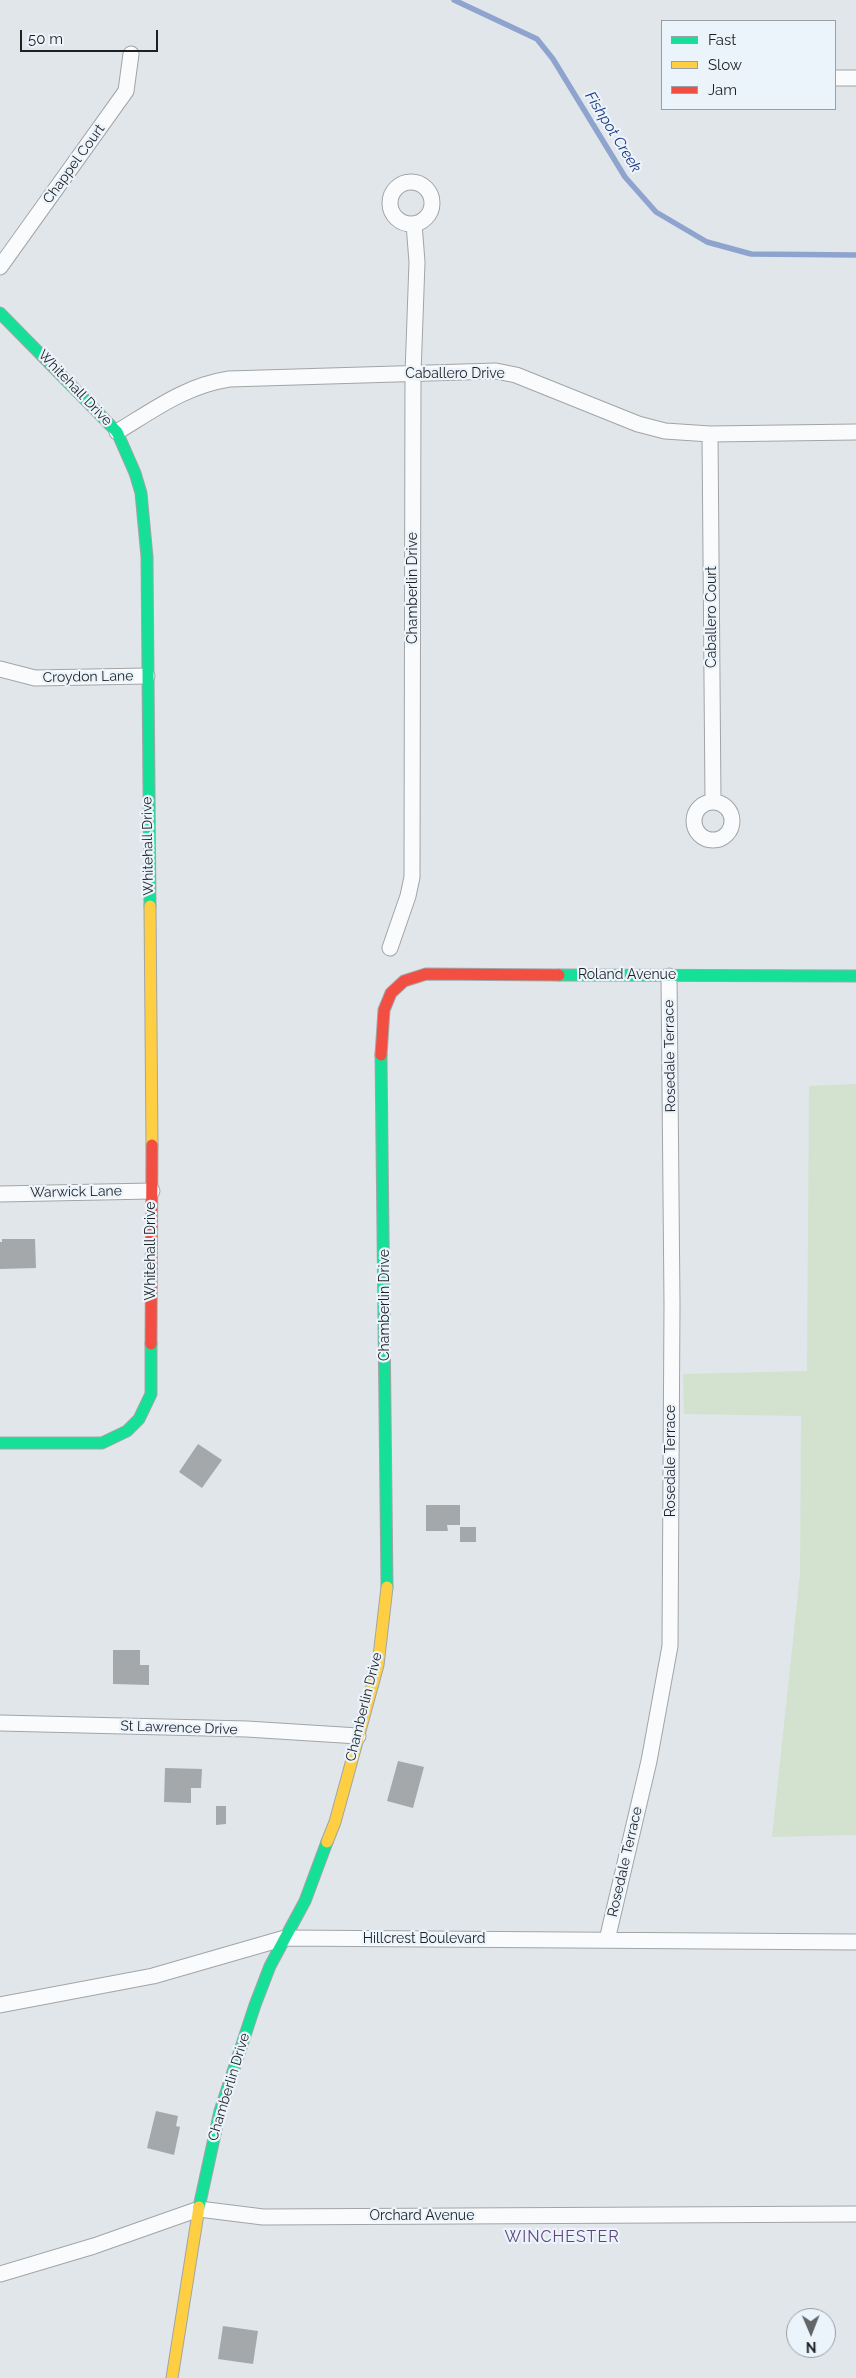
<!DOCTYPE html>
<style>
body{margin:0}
#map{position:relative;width:856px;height:2378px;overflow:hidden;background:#e1e6ea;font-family:Raleway,sans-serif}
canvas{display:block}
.legend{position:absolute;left:661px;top:20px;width:175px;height:90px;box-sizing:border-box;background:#ebf3fb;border:1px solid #999fa5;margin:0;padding:6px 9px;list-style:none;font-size:15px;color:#1e2124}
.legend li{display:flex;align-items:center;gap:10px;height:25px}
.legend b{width:25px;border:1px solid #999fa5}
.north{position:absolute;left:786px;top:2308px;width:50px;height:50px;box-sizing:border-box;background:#ebf3fb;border:1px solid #999fa5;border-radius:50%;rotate:179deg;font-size:14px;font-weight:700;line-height:20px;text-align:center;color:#1e2124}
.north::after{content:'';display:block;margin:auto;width:18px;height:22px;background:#626669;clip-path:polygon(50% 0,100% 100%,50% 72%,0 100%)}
.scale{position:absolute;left:20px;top:30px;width:138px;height:22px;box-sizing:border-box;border:2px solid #1e2124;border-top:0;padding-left:6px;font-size:15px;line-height:18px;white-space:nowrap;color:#1e2124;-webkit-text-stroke:4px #ebf3fb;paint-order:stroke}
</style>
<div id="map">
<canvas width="856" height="2378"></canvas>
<ul class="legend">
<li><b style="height:6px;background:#16e098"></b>Fast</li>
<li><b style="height:6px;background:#ffcf43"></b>Slow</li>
<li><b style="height:6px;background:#f24e42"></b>Jam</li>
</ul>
<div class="north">N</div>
<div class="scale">50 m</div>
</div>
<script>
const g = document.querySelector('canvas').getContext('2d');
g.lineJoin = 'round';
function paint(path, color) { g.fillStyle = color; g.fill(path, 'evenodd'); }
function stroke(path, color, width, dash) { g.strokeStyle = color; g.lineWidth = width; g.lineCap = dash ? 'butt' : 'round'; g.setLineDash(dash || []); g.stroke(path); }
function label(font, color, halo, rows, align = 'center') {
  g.font = font + ' Raleway,sans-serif'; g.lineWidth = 4.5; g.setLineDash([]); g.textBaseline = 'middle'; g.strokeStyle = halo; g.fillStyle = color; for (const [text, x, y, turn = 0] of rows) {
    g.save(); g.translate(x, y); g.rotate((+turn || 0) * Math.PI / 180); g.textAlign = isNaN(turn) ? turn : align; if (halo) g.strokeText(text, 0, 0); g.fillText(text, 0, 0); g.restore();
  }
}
paint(new Path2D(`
 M856 1084V1835L772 1837 800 1574 801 1416 684 1414 683 1374 807 1371 809 1086Z`), '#d2e2ce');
stroke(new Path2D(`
 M454 0 537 39 553 59 625 177 656 212 707 242 751 254 856 255`), '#8ea3cd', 5.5);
paint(new Path2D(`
 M2 1239H35L36 1268 0 1269V1242H2Z
 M198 1444 222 1460 202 1488 179 1472Z
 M426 1505H460V1525H447L448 1531H426Z
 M460 1527H476V1542H460Z
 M113 1650H140V1665H149V1685L113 1684Z
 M398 1761 424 1767 413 1808 387 1801Z
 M165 1768 202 1769 201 1788H191V1803L164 1802Z
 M216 1806H226V1824L216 1825Z
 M156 2111 178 2116 176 2126 180 2127 174 2155 147 2148Z
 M223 2326 258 2331 253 2364 218 2359Z`), '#a4a8ab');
const street = new Path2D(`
 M835 78H856
 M390 203a21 21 0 1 1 42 0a21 21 0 1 1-42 0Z
 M0 267 126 91 131 54
 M117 432C155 409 185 386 229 379L496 371 516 375 638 424 665 431 710 434 856 432
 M710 434 713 801
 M0 669 35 678 147 676
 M694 821a19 19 0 1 1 38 0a19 19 0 1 1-38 0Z
 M390 948 408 896 412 877 413 374 417 262 414 224
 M0 1194 152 1191
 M0 1723 247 1729 358 1736
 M607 1940 649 1761 670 1646 672 1304 669 976
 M0 2005 153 1976 285 1938 856 1942
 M0 2274 94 2246 199 2209 263 2217 856 2214`);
const fast = new Path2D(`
 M0 313 117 432 135 473 141 493 147 557 150 906
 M559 975 856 976
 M381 1055 387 1587
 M0 1443H102L127 1431 139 1419 151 1394V1344
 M199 2207 220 2111 255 2005 270 1966 305 1901 327 1842`);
const slow = new Path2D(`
 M150 906 152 1145
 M327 1842 335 1822 378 1665 387 1587
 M172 2378 199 2207`);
const jam = new Path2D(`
 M381 1055 384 1010 391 993 404 981 426 974 559 975
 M151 1344 152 1145`);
stroke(street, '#a1a5a7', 17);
stroke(fast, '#a1a5a7', 13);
stroke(slow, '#a1a5a7', 13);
stroke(jam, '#a1a5a7', 13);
stroke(street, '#fafbfc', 15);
stroke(fast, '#16e098', 11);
stroke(slow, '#ffcf43', 11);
stroke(jam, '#f24e42', 11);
label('14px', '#1e2124', '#ebf3fb', [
 ["Chappel Court",74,164,-54],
 ["Caballero Drive",455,374],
 ["Whitehall Drive",75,388,46],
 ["Chamberlin Drive",413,588,-90],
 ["Caballero Court",712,617,-90],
 ["Croydon Lane",88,677,-1],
 ["Whitehall Drive",148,846,-91],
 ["Roland Avenue",627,975],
 ["Rosedale Terrace",670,1056,-91],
 ["Warwick Lane",76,1192,-1],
 ["Whitehall Drive",151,1251,-90],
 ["Chamberlin Drive",385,1305,-90],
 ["Rosedale Terrace",671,1461,-90],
 ["Chamberlin Drive",364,1707,-76],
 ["St Lawrence Drive",179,1728,2],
 ["Rosedale Terrace",625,1862,-77],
 ["Hillcrest Boulevard",424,1939],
 ["Chamberlin Drive",229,2087,-73],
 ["Orchard Avenue",422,2216]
]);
label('italic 15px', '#1a367c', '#ebf3fb', [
 ["Fishpot Creek",613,132,58]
]);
g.letterSpacing = '1px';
label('16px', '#63447f', '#ebf3fb', [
 ["WINCHESTER",562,2237]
]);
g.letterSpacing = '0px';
</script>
